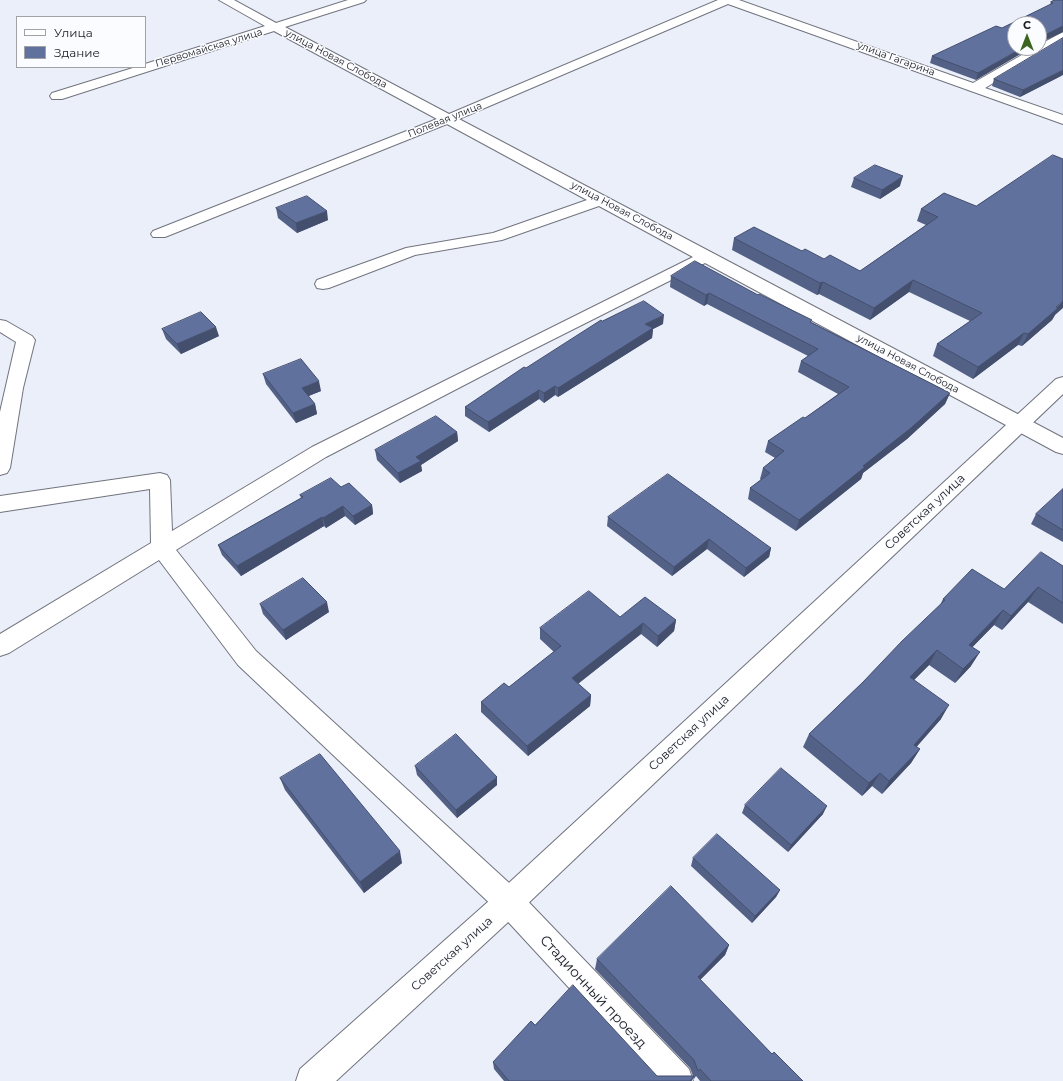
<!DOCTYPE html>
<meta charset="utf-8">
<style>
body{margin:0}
#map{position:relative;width:1063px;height:1081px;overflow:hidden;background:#ebeffa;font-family:Montserrat,sans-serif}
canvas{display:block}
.legend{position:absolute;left:16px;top:16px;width:130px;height:52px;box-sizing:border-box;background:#fbfcff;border:1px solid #a1a2a5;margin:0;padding:5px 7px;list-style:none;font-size:12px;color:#1a1b1f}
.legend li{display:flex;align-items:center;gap:8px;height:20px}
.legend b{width:20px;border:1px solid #a1a2a5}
.north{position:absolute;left:1007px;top:16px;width:40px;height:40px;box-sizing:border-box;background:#fbfcff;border:1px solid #a1a2a5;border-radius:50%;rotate:0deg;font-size:11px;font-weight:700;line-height:16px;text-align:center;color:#1a1b1f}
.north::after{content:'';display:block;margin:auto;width:14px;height:18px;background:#3c6522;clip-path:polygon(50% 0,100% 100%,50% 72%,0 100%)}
</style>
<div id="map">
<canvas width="1063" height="1081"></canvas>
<ul class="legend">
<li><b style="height:5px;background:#fff"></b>Улица</li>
<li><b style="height:11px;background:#61719d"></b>Здание</li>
</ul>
<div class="north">С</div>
</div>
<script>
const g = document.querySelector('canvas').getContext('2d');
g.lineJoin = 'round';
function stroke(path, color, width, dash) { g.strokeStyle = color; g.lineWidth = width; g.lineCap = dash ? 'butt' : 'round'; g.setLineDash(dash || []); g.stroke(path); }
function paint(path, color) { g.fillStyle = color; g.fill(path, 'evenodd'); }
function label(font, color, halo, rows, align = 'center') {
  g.font = font + ' Montserrat,sans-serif'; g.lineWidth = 3; g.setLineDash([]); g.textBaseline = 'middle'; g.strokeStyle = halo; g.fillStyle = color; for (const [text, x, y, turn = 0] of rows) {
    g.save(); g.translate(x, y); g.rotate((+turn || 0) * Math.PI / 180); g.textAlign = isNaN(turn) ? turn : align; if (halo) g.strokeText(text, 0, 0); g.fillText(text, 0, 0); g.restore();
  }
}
const street = new Path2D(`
 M219 0H234L276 23 348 0H366L364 2 285 27 449 114 718 0H739L973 83 1034 48H1039V45L1063 32V41L985 88 1063 115V124L728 4 459 119 1063 438V454L1056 452 705 263 522 355 326 457 176 550 256 651 519 892 689 1069 693 1081H655L499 912 238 665 159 560 9 653 0 656V634L151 543 150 489 0 512V496L160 473 167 475 170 480 172 531 312 447 693 257 599 206 502 240 415 255 329 288 323 289 317 288 315 284 317 280 406 248 493 233 587 200 447 124 165 237H153L151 234 153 231 437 119 274 31 62 99H52L50 96 52 93 136 67H145V64L265 26Z
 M0 320 6 321 32 336 35 340 23 388 10 468 7 473 0 475V412L16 342 0 332Z`);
const secondary = new Path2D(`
 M1063 377V394L519 912 336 1081H296L300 1069 499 892 1056 379Z`);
stroke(street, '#71747e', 2);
stroke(secondary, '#71747e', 2);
paint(street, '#fff');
paint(secondary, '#fff');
paint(new Path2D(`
 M1052 0H1063V32L1039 43V24L976 80 930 63 932 56 1002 28 1050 5 1051 2 1054 0Z
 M1061 76 1020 97 992 86 994 79Z
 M854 178 900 186 880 199 851 187Z
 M944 193 1055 315 1052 320 1022 346 1018 345 973 379 933 356 937 344 970 321 909 292 870 320 819 294 817 295 732 250 734 238 802 251 824 259 860 271 926 225 917 221 921 209Z
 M276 208 328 220 297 233 278 218Z
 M671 276 758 295 950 393 945 404 907 439 863 473 861 479 796 531 748 499 750 488 761 480 760 479 763 468 775 458 765 452 768 441 805 418 838 394 798 372 801 361 808 356 707 304 704 306 670 287Z
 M663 324 653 329 652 338 558 397 555 395 544 403 539 399 489 432 465 416V407L526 368Z
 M162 329 219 336 181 354 166 339Z
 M263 374 321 391 308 396 315 404 317 414 296 423 266 384Z
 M457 432 458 441 421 465 422 471 400 483 377 460 375 450Z
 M341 487 372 505 373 514 355 525 345 516 326 528 324 526 241 576 222 555 218 545 301 498 300 495Z
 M1063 489V542L1031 524 1036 514Z
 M608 517 771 548 769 557 744 577 707 549 672 576 607 526Z
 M1063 566V624L1028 602 1002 630 994 625 972 647 971 666 955 683 929 665 914 680 941 719 916 747 920 749 911 763 882 794 872 786 862 796 803 747 809 734 863 682 940 605 943 599 1004 589Z
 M260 604 329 612 286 640 263 614Z
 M620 617 676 620 674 631 657 647 641 634 578 684 591 695 590 706 528 756 481 712V702L509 687 554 652 540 639V628Z
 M415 766 497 785 457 818 417 775Z
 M280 778 402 863 364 893 285 790Z
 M745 805 823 814 788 852 742 813Z
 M693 858 780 890 776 897 752 923 691 866Z
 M729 945 725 955 700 980 772 1054 803 1081H700L696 1076 694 1079 693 1078 692 1081H504L494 1069 493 1062 535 1025 657 1076H693L690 1068 595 969 597 959Z`), '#536187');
paint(new Path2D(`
 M1063 26V32L1039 43 1041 37Z
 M1022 48H1031L976 80 978 73Z
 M1063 70V75L1061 76 1020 97 1023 90Z
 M903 176 900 186 880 199 882 190Z
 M327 211 328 220 297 233 296 223Z
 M913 280 909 292 870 320 874 308Z
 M823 282 819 294 817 295 820 283Z
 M709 293 707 304 704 306 706 295Z
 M1063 301V308L1055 315 1052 320 1022 346 1028 334Z
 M664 315 663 324 653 329 652 338 558 397V388L645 324Z
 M216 327 219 336 181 354 177 344Z
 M1024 333 1018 345 973 379 978 367Z
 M319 381 321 391 304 398 302 388Z
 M555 386V395L544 403V393Z
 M539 390V399L489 432 488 422Z
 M950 393 945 404 907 439 863 473 861 479 796 531 799 520 863 466Z
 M315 404 317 414 296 423 293 413Z
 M457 432 458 441 421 465 422 471 400 483 398 473 416 457Z
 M372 505 373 514 355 525 353 516Z
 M343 506 345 516 326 528 323 518Z
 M322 517 324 526 241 576 237 566Z
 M709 539 707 549 672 576 674 567Z
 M771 548 769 557 744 577 746 568Z
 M1038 587 1028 602 1002 630 1011 616Z
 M327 602 329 612 286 640 283 630Z
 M1003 610 994 625 961 659 969 645Z
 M676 620 674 631 657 647 658 636Z
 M643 623 641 634 571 689 572 678Z
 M937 650 929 665 902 692 910 677Z
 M980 652 971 666 955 683 963 669Z
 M591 695 590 706 528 756 527 746Z
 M949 705 941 719 906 759 914 745Z
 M920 749 911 763 882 794 889 781Z
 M880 773 872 786 862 796 869 783Z
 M497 777V785L457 818 456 810Z
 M827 806 823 814 788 852 791 845Z
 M400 851 402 863 364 893 360 882Z
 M780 890 776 897 752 923 755 916Z
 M729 945 725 955 694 986 698 977Z`), '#444f6e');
const building = new Path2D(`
 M1055 0H1063V26L1041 37 1040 40H1039V24H1015V48H1022L978 73 932 56 996 26 1002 28 1053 3 1051 2Z
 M1063 38V70L1023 90 994 79Z
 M1053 155 1063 159V301L1056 307 1058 308 1028 334 1024 333 978 367 937 344 982 313 913 280 874 308 823 282 820 283 734 238 754 227 802 251 805 249 824 259 830 255 860 271 938 217 921 209 944 193 976 206Z
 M875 165 903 176 882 190 854 178Z
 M307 196 327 211 296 223 276 208Z
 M695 261 758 295 759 294 812 320 810 322 950 393 911 428 863 466 865 467 799 520 750 488 770 473 763 468 784 451 768 441 803 417 805 418 849 387 801 361 818 349 709 293 706 295 671 276Z
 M644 301 664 315 645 324 653 328 558 388 555 386 544 393 539 390 488 422 465 407 524 367 526 368 601 320 602 321Z
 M201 312 216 327 177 344 162 329Z
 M301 359 319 381 302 388 315 404 293 413 263 374Z
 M436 416 457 432 416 457 421 461 398 473 375 450Z
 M668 474 771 548 746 568 709 539 674 567 608 517Z
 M331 478 341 487 349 483 372 505 353 516 343 506 323 518 322 517 237 566 218 545 303 497 300 495Z
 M1063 489V530L1036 514Z
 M1041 552 1063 566V603L1038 587 1011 616 1003 610 969 645 980 652 963 669 937 650 910 677 949 705 914 745 920 749 889 781 880 773 869 783 809 734 863 682 902 641 945 600 943 599 972 569 1004 589Z
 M303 578 327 602 283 630 260 604Z
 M589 591 620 617 645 597 676 620 658 636 643 623 572 678 591 695 527 746 481 702 504 683 509 687 561 646 540 628Z
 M456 734 497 777 456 810 415 766Z
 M320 754 400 851 360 882 280 778Z
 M781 768 827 806 791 845 745 805Z
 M717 834 780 890 755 916 693 858Z
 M671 886 729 945 698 977 772 1054 774 1052 803 1081H711L700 1069 698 1071 694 1060 597 959Z
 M573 985 657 1076H694L690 1081H509L493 1062 531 1021 535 1025Z`);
paint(building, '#61719d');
stroke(building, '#444f6e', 1);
label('10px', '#1a1b1f', '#fbfcff', [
 ["Первомайская улица",209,48,-17],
 ["улица Новая Слобода",336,59,28],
 ["улица Гагарина",896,59,20],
 ["Полевая улица",445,120,-22],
 ["улица Новая Слобода",622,211,28],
 ["улица Новая Слобода",908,364,28]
]);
label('12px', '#1a1b1f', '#fbfcff', [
 ["Советская улица",925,512,-43],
 ["Советская улица",689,733,-43],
 ["Советская улица",452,954,-42]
]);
label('14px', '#1a1b1f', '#fbfcff', [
 ["Стадионный проезд",593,992,47]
]);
</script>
